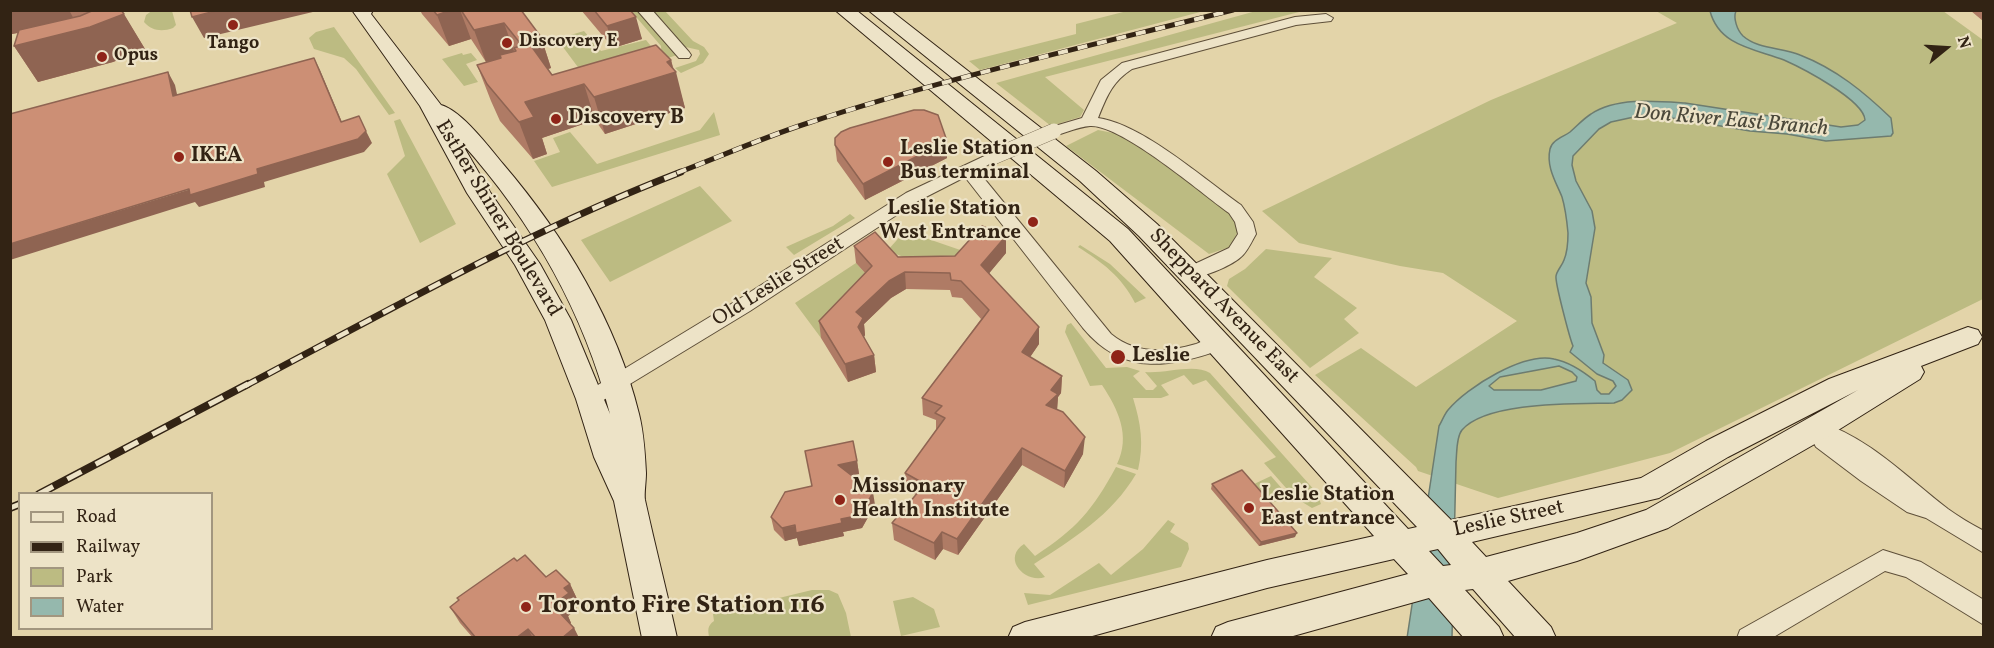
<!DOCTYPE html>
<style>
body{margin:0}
#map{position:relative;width:1994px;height:648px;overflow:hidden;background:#e3d4a9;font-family:Vollkorn,serif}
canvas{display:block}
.frame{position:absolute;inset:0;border:12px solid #322314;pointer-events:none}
.legend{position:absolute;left:18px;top:492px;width:195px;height:138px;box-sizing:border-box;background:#ede3c7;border:2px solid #a2967f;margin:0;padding:8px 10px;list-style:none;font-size:18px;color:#322314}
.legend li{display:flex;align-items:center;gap:12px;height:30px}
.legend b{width:30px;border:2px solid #a2967f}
.north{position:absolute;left:1916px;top:18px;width:60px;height:60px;-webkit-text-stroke:4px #ede3c7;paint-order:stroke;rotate:72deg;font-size:16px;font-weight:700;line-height:24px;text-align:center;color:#322314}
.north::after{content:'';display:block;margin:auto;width:21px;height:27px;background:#322314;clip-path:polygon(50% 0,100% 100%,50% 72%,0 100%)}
</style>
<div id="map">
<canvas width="1994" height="648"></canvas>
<div class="frame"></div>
<ul class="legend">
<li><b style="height:8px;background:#ede3c7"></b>Road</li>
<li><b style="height:8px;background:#322314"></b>Railway</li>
<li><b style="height:16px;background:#bcbb82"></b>Park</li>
<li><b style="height:16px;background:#95b8ad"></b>Water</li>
</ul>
<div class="north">N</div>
</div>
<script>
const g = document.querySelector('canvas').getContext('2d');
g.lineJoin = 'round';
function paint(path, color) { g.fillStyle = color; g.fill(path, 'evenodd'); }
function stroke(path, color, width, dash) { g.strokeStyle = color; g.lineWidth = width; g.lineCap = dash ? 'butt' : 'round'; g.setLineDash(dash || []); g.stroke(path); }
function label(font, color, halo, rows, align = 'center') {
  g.font = font + ' Vollkorn,serif'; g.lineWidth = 4.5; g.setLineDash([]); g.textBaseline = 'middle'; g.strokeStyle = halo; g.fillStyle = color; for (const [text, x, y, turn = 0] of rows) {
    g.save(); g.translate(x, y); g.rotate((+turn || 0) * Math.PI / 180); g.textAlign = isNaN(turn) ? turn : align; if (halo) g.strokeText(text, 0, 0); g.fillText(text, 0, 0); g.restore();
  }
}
paint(new Path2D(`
 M153 10 172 11 176 25 173 28C162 32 152 31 144 22L146 15Z
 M1131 10 1204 11 980 70 969 61 1076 34V24Z
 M631 11H639L677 55 662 60 661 46Z
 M648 11H665L693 41 704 47 709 54 703 63 681 73 675 68 696 61 700 54 699 50 681 46Z
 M1256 11H1303L1045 77 1084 110 1080 117 1051 126 996 83Z
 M1656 11H1943L1983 40V299L1670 453 1498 498 1418 471 1416 467 1315 375 1361 348 1416 387 1517 321 1443 273 1400 266 1299 243 1262 211 1491 100 1677 23Z
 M334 27 395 113 389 115 356 69 344 58 314 49 309 38 316 32Z
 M584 31 601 51 646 40 659 56 586 78 557 39Z
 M462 53 463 55 471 53 477 60 466 64 478 82 464 86 442 59Z
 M714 112 720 135 552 187 534 161 560 152 553 138 570 132 597 164 700 130Z
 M400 119 456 224 420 243 387 174 405 156 394 121Z
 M1098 130 1123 135 1229 212 1239 229 1230 247 1209 254 1066 146Z
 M700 186 732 221 610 282 581 240Z
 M850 214 855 218 794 255 786 247 833 226Z
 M905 231 969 253 952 274 887 251Z
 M1080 245 1110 264 1146 298 1135 303C1122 277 1102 262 1078 247Z
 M1266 249 1332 258 1314 277 1357 308 1344 319 1359 333 1310 368 1227 286 1229 279 1245 269Z
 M856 263 874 283 821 338 795 303Z
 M1071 323 1106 368 1127 367 1140 371 1133 376 1146 390H1153L1157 386 1145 372C1165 374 1194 363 1210 373L1317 493 1321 504 1312 508 1294 497 1264 463 1276 457 1206 380 1193 385 1184 375 1161 385 1169 395 1161 398H1133C1141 424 1144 444 1138 470L1117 464C1131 436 1118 409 1102 385L1090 386 1065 332 1067 325Z
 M1116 467 1136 474C1112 515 1073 539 1034 564L1045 577C1026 584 1001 559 1024 544L1035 556C1077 528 1092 511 1116 467Z
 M1271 476 1291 499 1268 503 1252 485Z
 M1168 520 1175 524 1170 532 1188 543 1189 549 1181 567 1028 605 1024 593 1050 595 1099 563 1111 575 1143 549Z
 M812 590H829L838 594 846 613 851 637H709C708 630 707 626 714 621L713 614Z
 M913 597 934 609 940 627 901 636 893 601Z`), '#bcbb82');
const water = new Path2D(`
 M1710 11H1736C1733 18 1737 30 1743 36 1759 50 1782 47 1800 55 1836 69 1864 92 1891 118L1893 133 1891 136 1826 141 1787 134 1750 131 1680 119 1643 115 1611 122 1599 129 1573 156 1572 165 1576 181 1592 211 1595 228 1586 283 1591 297 1592 323 1604 355 1603 363 1628 380 1632 390 1622 400 1614 403C1577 404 1487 401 1462 430 1456 437 1457 453 1456 462L1452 637 1407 638 1439 426C1442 421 1444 415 1448 410 1467 387 1524 352 1554 359 1569 362 1584 372 1595 381L1597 390 1601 394H1609L1616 386 1613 381 1597 374 1570 352 1573 346C1570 339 1555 283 1556 276 1557 270 1562 266 1564 260 1567 253 1568 241 1568 233 1567 222 1565 207 1562 197 1556 182 1546 167 1550 149 1552 140 1563 137 1570 132 1577 126 1583 119 1591 114 1616 97 1657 101 1685 103L1841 127 1858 125 1865 120C1864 100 1802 68 1784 60 1755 49 1719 46 1710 11ZM1559 366 1572 372 1577 377 1576 381 1541 390H1494L1489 386 1500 377Z`);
paint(water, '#95b8ad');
stroke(water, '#6d7c70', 1.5);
const street = new Path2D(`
 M637 10H652L689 52 691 55 689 58H679Z
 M1326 14 1333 18 1331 21 1296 25 1132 69C1112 82 1107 96 1098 118 1142 124 1204 179 1241 205L1253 222 1256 234C1252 241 1248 250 1243 255 1234 265 1198 281 1184 277L1182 273 1184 269 1229 248 1238 234 1235 222 1229 213C1201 193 1121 124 1090 126 1078 127 1065 133 1054 136L1046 131 1048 128 1082 118 1101 80 1122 63 1295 17Z
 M993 152 999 154 1001 157 978 171 1111 334C1135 354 1166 353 1196 344 1205 340 1213 336 1223 339L1226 344 1223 349C1169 368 1123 376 1083 328L965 177 918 201 750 311 597 404 590 407 583 404 580 399 583 394 736 301 906 193Z
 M1817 421C1870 438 1905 476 1948 509 1959 517 1971 524 1984 531V553L1926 518 1907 512 1861 481 1816 447 1806 429 1809 423Z
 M1883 550 1921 562 1984 600V625L1906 577 1885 571 1772 638H1737L1740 630Z`);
const secondary = new Path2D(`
 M352 10H373L371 14 441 105C462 111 489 147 503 164 564 235 617 323 639 414 644 434 645 454 646 473 646 482 644 493 645 500 655 546 667 592 677 638H642L614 501 594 457 576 399 545 320 515 265 467 193 420 106ZM461 142C531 220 584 312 610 414L571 320 540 264 490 192Z
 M835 10H856L1128 229 1408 529 1417 527 1139 236 1080 181 868 10H890L1096 171 1157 224 1451 520 1641 478 1706 441 1829 379 1968 327 1978 330 1982 337 1978 344 1921 366 1924 372 1920 379 1827 437 1668 528 1577 561 1508 581 1551 627 1556 638H1516L1473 589 1465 590 1499 627 1504 638H1464L1429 598 1286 638H1211L1216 627 1228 622 1408 574 1394 559 1267 588 1085 638H1008L1013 627 1025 622 1267 560 1374 536 1110 241ZM1858 390 1646 510 1577 533 1486 557 1472 542 1659 498 1728 457ZM1438 549 1451 565 1443 566 1429 551Z`);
stroke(street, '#5e4f39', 2);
stroke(secondary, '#322314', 2);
paint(street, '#ede3c7');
paint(secondary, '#ede3c7');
const railFar2 = new Path2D(`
 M677 173C719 157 762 138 805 124 945 78 1090 46 1233 10`);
const railFar1 = new Path2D(`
 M245 386C388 311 530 230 681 172`);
const rail = new Path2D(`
 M39 494 248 384
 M10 508 20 504`);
stroke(railFar2, '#322314', 5);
stroke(railFar1, '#322314', 7);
stroke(rail, '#322314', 8);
stroke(railFar2, '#ede3c7', 4, [10]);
stroke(railFar1, '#ede3c7', 4.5, [13]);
stroke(rail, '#ede3c7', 5, [16]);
const streetBridge = new Path2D(`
 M993 157 1054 131`);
stroke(streetBridge, '#5e4f39', 16, []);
stroke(streetBridge, '#ede3c7', 15);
paint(new Path2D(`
 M10 10H121L145 49 113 62 38 82 14 46 18 33 12 34Z
 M420 10H521L541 37 551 68 548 69 552 75 671 60 685 108 605 134 595 120 542 138 547 154 533 159 500 121 491 101 477 65 501 58 486 62 471 39 449 46 422 14Z
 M581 10H630L642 39 613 48Z
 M1972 10H1983V21L1971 11Z
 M947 141V158L865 200 837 161 835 145Z
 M854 246 898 257 955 256 1006 253 989 273 1039 344 1030 357 1062 376 1061 393 1058 397 1057 409 1083 454 1064 488 1022 465 958 555 943 549 935 560 894 540 892 523 916 495 907 490 905 473 936 430V420L923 415 922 398 981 319 962 298 952 297 950 290 906 289 891 298 864 324 865 335 864 337 874 355 876 372 848 382 821 338 819 321 865 273 856 263Z
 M857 461 859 474 851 475 875 505 862 528 843 532 844 536 799 546 797 538 785 541 774 530 771 517 812 486Z
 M1212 484 1295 537 1259 546 1211 489Z
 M517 561 546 577 570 584 578 601 574 603 577 609 568 616 571 623 570 624 574 628 579 638H473L460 623 450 607Z`), '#af7b65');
paint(new Path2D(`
 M12 10H69L75 21 12 34 10 32V11Z
 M219 10H317V11L204 38 192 17Z
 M451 10H460L471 39 449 46 437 15Z
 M124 14 145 49 113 62 38 82 14 46Z
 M636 17 642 39 613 48 607 26Z
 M504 23 515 54 500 55 501 58 486 62 474 30Z
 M541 37 551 68 530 75 520 43Z
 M314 58 320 70 347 134 341 122Z
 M671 60 674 73 676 72 685 108 605 134 594 97Z
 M168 72 175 85 180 108 173 96Z
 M584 84 595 120 542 138 547 154 533 159 519 122 525 102Z
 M366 131 372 143 364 152 264 182 265 187 199 207 195 202 10 260V244L257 169Z
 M947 141V158L865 200 863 184Z
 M1006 236V253L982 282 981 265Z
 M905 272 906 289 891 298 864 324 865 335 860 344 856 312 889 281Z
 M1039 327V344L1022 369V352Z
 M874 355 876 372 848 382 845 364Z
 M1062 376 1061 393 1058 397 1057 411 1046 405 1051 390Z
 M1085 437 1083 454 1064 488 1065 471Z
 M1022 448V465L958 555 957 539Z
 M857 461 859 474 840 478 838 465Z
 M873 492 875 505 862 528 843 532 844 536 799 546 797 538 785 541 782 528 841 519Z
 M942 532 943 549 935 560 934 543Z
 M1297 533 1295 537 1259 546 1261 542Z
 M570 584 578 601 574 603 577 609 568 616 571 623 566 627 558 611V601L564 588Z
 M574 628 579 638H562Z
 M528 629 533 638H516Z`), '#8f6452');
const building = new Path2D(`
 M94 10H121L124 14 90 27 14 46 19 30 80 16Z
 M190 10H219L192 17Z
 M433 10H451L437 15Z
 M461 10H521L541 37 520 43 504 23 474 30Z
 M594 10H630L636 17 607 26Z
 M529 43 552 75 656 45 671 60 667 62 676 72 594 97 584 84 525 102 534 117 519 122 487 84 477 65 501 58 500 55 516 51 514 48Z
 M314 58 341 122 359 116 366 131 358 139 257 169 258 174 190 195 189 189 10 244V114L168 72 173 96Z
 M914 110H924L938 115 947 141 863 184 835 145V138L841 132 850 128Z
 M982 226 1006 236 981 265 1039 327 1022 352 1062 376 1051 390 1058 394 1046 405 1063 412 1085 437 1065 471 1022 448 957 539 942 532 934 543 892 523 925 484 905 473 945 418 935 413 942 406 922 398 989 310 961 281 951 280 950 273 905 272 889 281 856 312 863 318 858 327 874 355 845 364 819 321 872 266 854 246 875 232 898 257 955 256Z
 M853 441 857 461 838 465 873 492 861 515 841 519 842 523 796 533 795 525 782 528 771 517 785 492 812 486 805 451Z
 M1242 470 1297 533 1261 542 1212 484Z
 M525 555 546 577 556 570 570 584 564 588 569 593 558 601 563 607 558 611 574 628 562 638H536L528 629 516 638H476L450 607 459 600 457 598 514 558 517 561Z`);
paint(building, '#cc8f75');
stroke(building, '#8f6452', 1.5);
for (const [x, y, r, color] of [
 [233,25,6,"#8f2418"],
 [507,43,6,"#8f2418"],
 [102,57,6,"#8f2418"],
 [556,119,6,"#8f2418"],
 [179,157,6,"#8f2418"],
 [888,162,6,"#8f2418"],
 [1033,222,6,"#8f2418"],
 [1118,357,8,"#8f2418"],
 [840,500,6,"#8f2418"],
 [1249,508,6,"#8f2418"],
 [526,607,6,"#8f2418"]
]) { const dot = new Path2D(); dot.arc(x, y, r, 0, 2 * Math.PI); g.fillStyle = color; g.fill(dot); stroke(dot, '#ede3c7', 2); }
label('bold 18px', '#322314', '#ede3c7', [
 ["Discovery E",519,43],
 ["Tango",233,45,"center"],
 ["Opus",114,57]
], 'left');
label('bold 21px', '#322314', '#ede3c7', [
 ["Discovery B",568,119],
 ["Leslie Station",900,150],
 ["Bus terminal",900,174],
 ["IKEA",191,157],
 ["Leslie Station",1021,210,"right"],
 ["West Entrance",1021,234,"right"],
 ["Leslie",1132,357],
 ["Missionary",852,488],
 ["Health Institute",852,512],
 ["Leslie Station",1261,496],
 ["East entrance",1261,520]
], 'left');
label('21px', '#322314', '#ede3c7', [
 ["Esther Shiner Boulevard",497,219,59],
 ["Old Leslie Street",779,283,-32],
 ["Sheppard Avenue East",1223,307,46],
 ["Leslie Street",1509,520,-12]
]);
label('italic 22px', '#4b483a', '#ede3c7', [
 ["Don River East Branch",1731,122,5]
]);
label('bold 26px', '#322314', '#ede3c7', [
 ["Toronto Fire Station 116",538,607]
], 'left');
</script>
